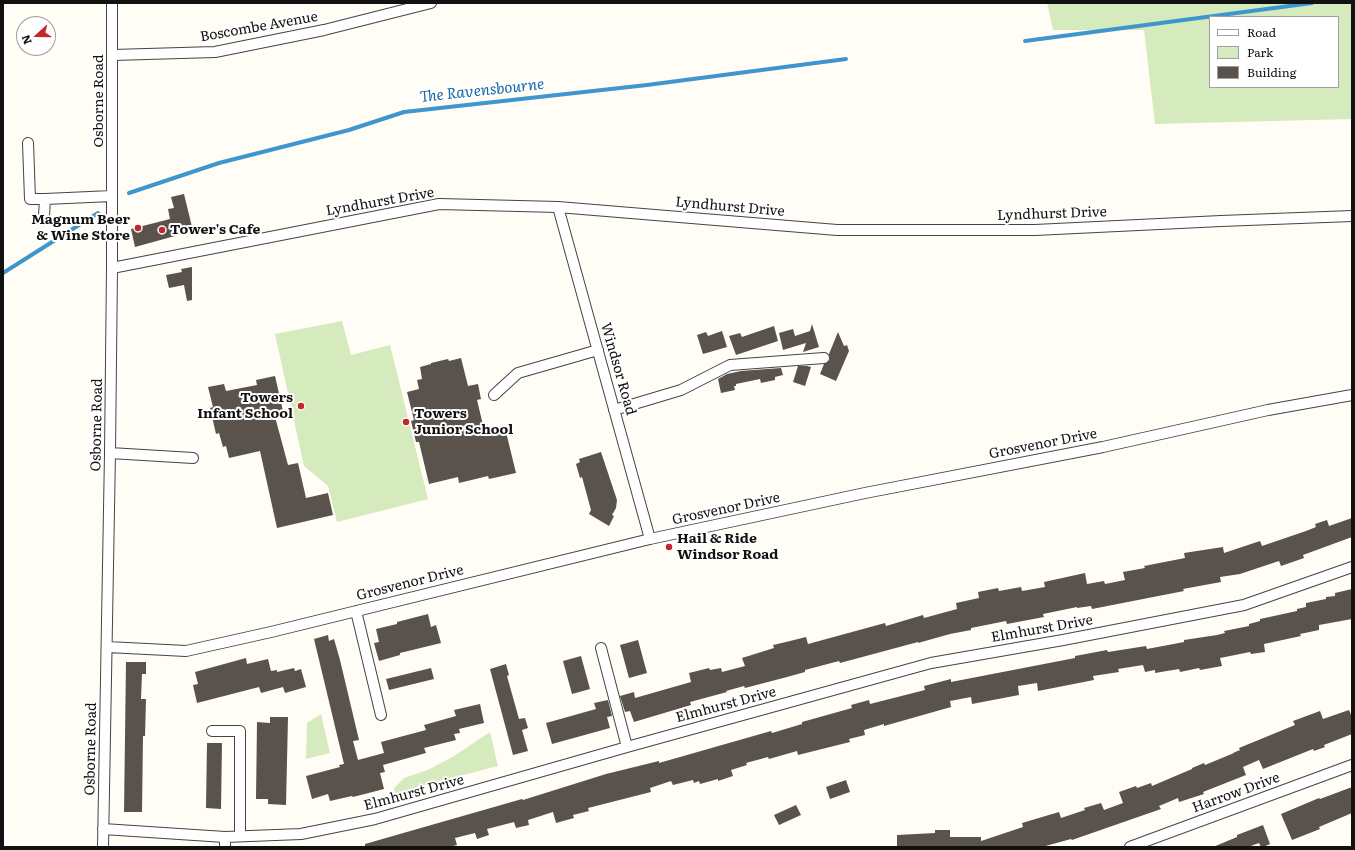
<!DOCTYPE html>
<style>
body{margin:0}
#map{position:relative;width:1355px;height:850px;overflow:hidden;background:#fffdf5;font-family:Literata,serif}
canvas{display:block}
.frame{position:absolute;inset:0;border:4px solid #111;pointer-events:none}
.legend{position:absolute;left:1209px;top:16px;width:130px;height:72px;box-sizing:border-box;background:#fff;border:1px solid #a0a0a0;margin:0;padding:5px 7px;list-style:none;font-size:12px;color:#111}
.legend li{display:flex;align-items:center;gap:8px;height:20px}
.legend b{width:20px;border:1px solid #a0a0a0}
.north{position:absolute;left:16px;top:16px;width:40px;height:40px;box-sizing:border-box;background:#fff;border:1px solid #a0a0a0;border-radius:50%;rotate:249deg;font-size:11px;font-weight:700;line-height:16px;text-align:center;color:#111}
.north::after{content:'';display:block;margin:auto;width:14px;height:18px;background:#c4262e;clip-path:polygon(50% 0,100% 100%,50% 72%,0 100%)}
</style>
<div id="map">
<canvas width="1355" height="850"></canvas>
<div class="frame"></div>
<ul class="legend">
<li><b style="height:5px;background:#fff"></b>Road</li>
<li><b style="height:11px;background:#d5ebbd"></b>Park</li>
<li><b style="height:11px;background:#5a524d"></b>Building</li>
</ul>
<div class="north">N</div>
</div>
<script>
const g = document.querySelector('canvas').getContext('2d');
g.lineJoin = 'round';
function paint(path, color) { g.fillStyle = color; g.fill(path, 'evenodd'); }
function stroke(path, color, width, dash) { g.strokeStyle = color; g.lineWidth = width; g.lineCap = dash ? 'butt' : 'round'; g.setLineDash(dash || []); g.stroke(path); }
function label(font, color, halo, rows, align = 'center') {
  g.font = font + ' Literata,serif'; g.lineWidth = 4; g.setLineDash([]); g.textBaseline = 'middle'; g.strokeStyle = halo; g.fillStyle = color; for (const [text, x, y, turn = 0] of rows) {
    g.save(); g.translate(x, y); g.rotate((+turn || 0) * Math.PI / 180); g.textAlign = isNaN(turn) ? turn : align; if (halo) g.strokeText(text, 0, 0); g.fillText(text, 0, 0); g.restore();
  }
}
paint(new Path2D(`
 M1047 3H1352V119L1155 124 1144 30H1053ZM1210 17H1338V87H1210Z
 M342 321 351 355 390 345 428 499 337 522 328 486 304 466 275 334Z
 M321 714 330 753 306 759 307 723Z
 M490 732 498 766 417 787 414 792 396 797 394 788 404 778 430 769 454 756Z`), '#d5ebbd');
stroke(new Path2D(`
 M1025 41 1312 3
 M129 193 219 163 349 130 404 112 647 85 846 59
 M3 273 98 213`), '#3f96cf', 4);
paint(new Path2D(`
 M184 194 193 231 135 247 131 229 170 219 168 209 174 208 171 197Z
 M192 267V300L187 301 184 285 169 288 166 275 182 272 181 269Z
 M812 324 819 347 803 352 806 343 783 350 779 333 793 329 795 336 810 331Z
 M774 326 778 341 736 355 729 336 740 333 742 337Z
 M722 331 727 347 703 354 697 335 706 332 708 336Z
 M838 332 844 346 847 345 849 351 836 381 820 374 824 364 830 360 829 354Z
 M461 358 468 386 478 384 481 399 477 400 483 425 487 424 490 435 506 432 516 473 489 479 488 476 459 483 458 477 429 484 419 442H416L411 421 414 420 407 392 419 389 417 380 422 379 420 367 431 364V363L448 359 449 361Z
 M798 366H807L811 367 805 386 793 382Z
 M781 368 783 375 775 377V380L761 383 760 379 736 384V386H734L735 390 721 393 718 379 727 374 741 371Z
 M275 376 283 411 274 413 288 465 298 463 306 498 328 493 333 515 277 528 260 451 229 458 226 446 223 447 219 433 216 434 210 408 213 407 208 387 224 384 226 391 257 385 256 380Z
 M601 452 617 500 616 508 612 515 614 516 609 526 589 514 591 510 582 477 580 478 576 464 580 462 579 459Z
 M1352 518V537L1303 555 1304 558 1281 566 1279 561 1240 574 1220 577 1221 582 1183 589 1184 591 1092 609 1091 606 1077 608V607L1043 614 1044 617 1007 624 1006 621 971 628V630L950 634 918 643V642L840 663 839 661 805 670V672L787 677 745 688 744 686 726 691 727 692 690 702 691 705 634 722 630 711 625 712 620 696 634 692 635 698 691 682 689 673 709 668 710 670 721 668 722 672 745 666 742 658 774 648 773 645 786 642 806 637 808 644 885 623 886 626 923 615 924 618 957 609 956 603 979 598 978 592 998 588 999 591 1021 587 1022 591 1045 587 1044 582 1085 573 1087 584 1104 581 1105 584 1125 580 1123 572 1145 568 1144 566 1185 558 1184 553 1223 547 1224 553 1260 541 1262 546 1306 531 1316 527 1315 524 1327 520 1329 526Z
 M1352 589V619L1319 625V630L1300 634 1301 636 1264 644 1265 652 1251 654 1250 652 1220 658 1222 666 1200 670 1199 668 1180 672 1179 669 1155 673V670L1145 672 1143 665 1118 669 1119 672 1093 676 1094 680 1038 691 1037 683 1018 686 1019 695 972 704 971 697 950 701 951 707 884 726V724L864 730 865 735 849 739 850 742 798 755 797 751 769 759 768 757 746 763 747 765 731 770 733 776 718 781V779L700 784 699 781 694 783 693 780 673 785 671 781 650 788 651 792 588 808 589 811 573 815 574 818 556 823 553 812 528 820 529 825 516 828 514 822 487 829 489 835 477 839 475 833 455 838 457 845 449 847H365V844L522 799 523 800 606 774 659 761V763L771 731 772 733 802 724V722L852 708 851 705 869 700 870 704 925 690 924 686 951 679V682L1075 658V656L1107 650 1108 652 1146 646 1147 649 1184 642V640L1217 635 1225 633 1224 631 1249 626V624L1260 621V619L1297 611V609L1306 607V603L1326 599V597L1335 596V593Z
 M428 614 431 627 436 625 441 643 400 653V655L379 661 374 643 379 642 376 629 397 624V622Z
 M328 635 329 641 334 639 340 660 359 740 353 741 358 760 384 753 381 742 426 730 424 725 456 716 454 710 480 704 484 723 459 729 460 733 454 734 456 740 424 748 426 753 383 765 385 772 380 773 384 789 353 797 352 796 330 801 328 794 312 799 306 776 340 767 339 765 344 764 314 639Z
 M638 640 647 673 629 678 620 645Z
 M581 656 590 689 572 694 563 661Z
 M246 658 247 664 268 659 271 671 277 670V672L294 668 295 671 301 669 306 687 285 693 283 687 261 693 259 687 197 703 193 685 198 684 195 672Z
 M126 662H146V674H142L141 699H146L145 736H143L142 812H124Z
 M506 664 509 675 507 676 519 719 525 718 528 728 522 730 528 751 513 755 490 669Z
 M431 668 434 679 389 690 386 679Z
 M608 700 612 716 607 717 610 728 552 744 546 723 596 709 594 703Z
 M1349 710 1352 717V734L1324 745 1325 747 1314 751 1313 749 1263 769 1259 760 1243 767 1246 775 1203 792 1204 794 1179 802 1178 798 1159 806 1161 809 1072 840 1071 839 1042 847H897V835L935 833V830H950V837H981V841L1023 827 1022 823 1059 812 1061 818 1085 810 1084 808 1101 803 1104 810 1123 803 1119 792 1136 786 1137 788 1151 783 1152 786 1192 769V768L1204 763 1205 765 1234 753H1233L1240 750 1239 748 1295 725 1293 721 1320 711 1323 719Z
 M270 717H288L286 805 268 804V799H256L257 722 270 723Z
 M207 743H222L221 809 206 808Z
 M846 780 850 792 830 799 826 787Z
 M1352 787V813L1319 827 1320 829 1292 840 1281 814 1319 798 1320 799Z
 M796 805 801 815 779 825 774 815Z
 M1263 825 1270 844 1263 847H1261L1259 843 1248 847H1213L1237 837V835Z`), '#5a524d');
const street = new Path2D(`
 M113 55 215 52 324 30 431 3
 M28 143 30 199H45L44 216
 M45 199 112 196
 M558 207 650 539
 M112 268 439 204 558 207 837 230H1035L1221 221 1352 216
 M494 395 518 373 598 350
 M614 410 681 390 730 365 824 358
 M110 453 193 458
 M356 611 381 715
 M107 647 186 651 271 632 650 539 865 493 1103 447 1268 410 1352 395
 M601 648 627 747
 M212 731H240V836
 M103 829 225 837 301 834 375 819 627 747 931 663 1063 640 1244 605 1352 567
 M103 847 110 453 112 268V3
 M225 847V837
 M1130 847 1352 765`);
stroke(street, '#444', 12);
stroke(street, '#fff', 10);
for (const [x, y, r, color] of [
 [138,228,4,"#c4262e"],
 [162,230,4,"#c4262e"],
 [301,406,4,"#c4262e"],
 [406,422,4,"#c4262e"],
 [669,547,4,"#c4262e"]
]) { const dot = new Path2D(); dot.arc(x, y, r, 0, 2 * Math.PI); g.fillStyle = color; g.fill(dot); stroke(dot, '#fff', 1.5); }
label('14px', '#111', '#fff', [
 ["Boscombe Avenue",259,27,-10],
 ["Osborne Road",99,101,-90],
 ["Lyndhurst Drive",380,202,-10],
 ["Lyndhurst Drive",730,207,5],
 ["Lyndhurst Drive",1052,214,-2],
 ["Windsor Road",618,369,74],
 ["Osborne Road",97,425,-89],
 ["Grosvenor Drive",1043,444,-11],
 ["Grosvenor Drive",726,509,-12],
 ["Grosvenor Drive",410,583,-14],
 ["Elmhurst Drive",1042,629,-10],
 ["Elmhurst Drive",726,705,-15],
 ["Osborne Road",91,749,-89],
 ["Elmhurst Drive",414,793,-15],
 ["Harrow Drive",1236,793,-20]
]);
label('bold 14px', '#111', '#fff', [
 ["Magnum Beer",130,220,"right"],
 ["& Wine Store",130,236,"right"],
 ["Tower's Cafe",170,230],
 ["Towers",293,398,"right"],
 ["Infant School",293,414,"right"],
 ["Towers",414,414],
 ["Junior School",414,430],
 ["Hail & Ride",677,539],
 ["Windsor Road",677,555]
], 'left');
label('italic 15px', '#1768a6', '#fff', [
 ["The Ravensbourne",482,91,-6]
]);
</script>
